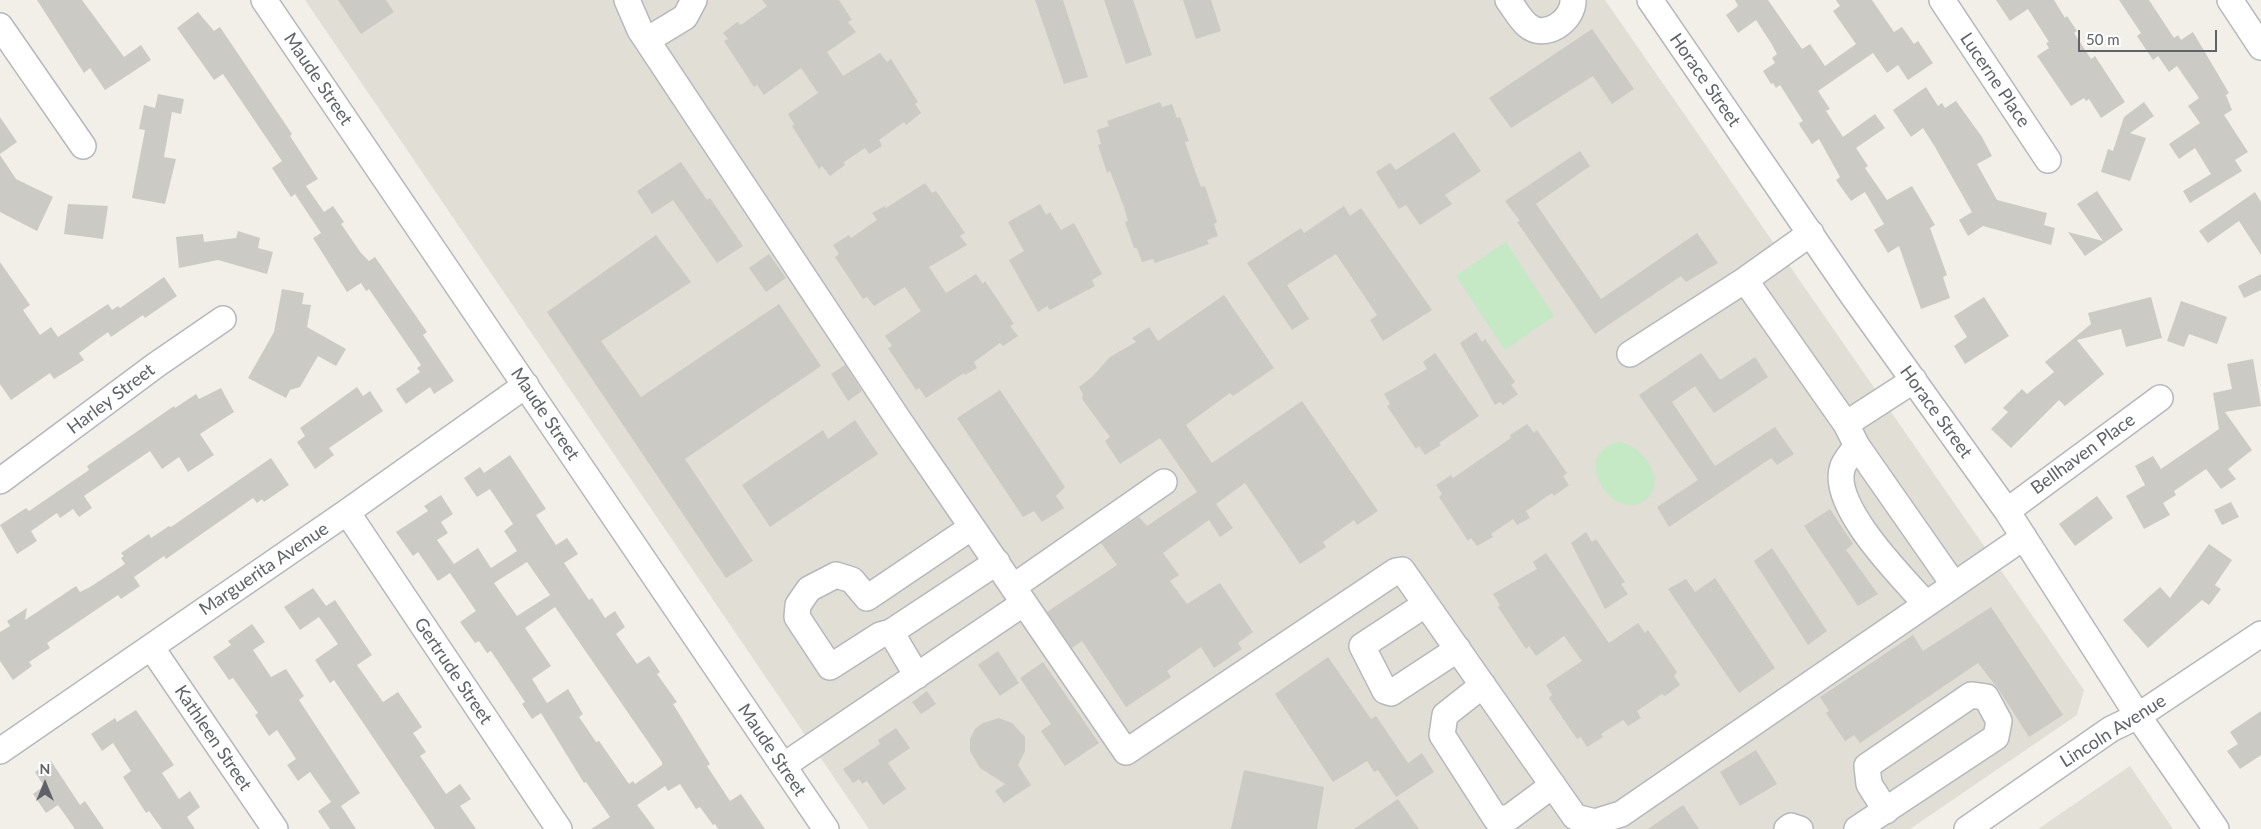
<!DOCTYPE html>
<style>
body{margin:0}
#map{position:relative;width:2261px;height:829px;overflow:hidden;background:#f1efe8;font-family:Lato,sans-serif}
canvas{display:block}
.north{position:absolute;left:20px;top:759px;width:50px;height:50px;-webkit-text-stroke:4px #fff;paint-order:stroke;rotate:0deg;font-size:14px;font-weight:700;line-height:20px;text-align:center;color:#5f6368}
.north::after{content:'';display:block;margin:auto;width:18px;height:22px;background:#5f6368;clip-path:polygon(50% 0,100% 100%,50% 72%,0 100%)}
.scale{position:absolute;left:2078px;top:30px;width:139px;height:22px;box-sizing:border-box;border:2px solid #5f6368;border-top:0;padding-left:6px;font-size:15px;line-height:18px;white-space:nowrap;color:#5f6368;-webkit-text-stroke:4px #fff;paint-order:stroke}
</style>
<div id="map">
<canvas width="2261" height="829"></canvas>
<div class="north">N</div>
<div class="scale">50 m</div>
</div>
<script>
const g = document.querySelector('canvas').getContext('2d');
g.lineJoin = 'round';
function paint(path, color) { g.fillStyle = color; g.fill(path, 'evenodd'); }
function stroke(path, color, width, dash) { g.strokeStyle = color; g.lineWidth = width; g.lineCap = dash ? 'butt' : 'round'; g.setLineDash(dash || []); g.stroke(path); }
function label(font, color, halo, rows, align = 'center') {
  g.font = font + ' Lato,sans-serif'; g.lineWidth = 4; g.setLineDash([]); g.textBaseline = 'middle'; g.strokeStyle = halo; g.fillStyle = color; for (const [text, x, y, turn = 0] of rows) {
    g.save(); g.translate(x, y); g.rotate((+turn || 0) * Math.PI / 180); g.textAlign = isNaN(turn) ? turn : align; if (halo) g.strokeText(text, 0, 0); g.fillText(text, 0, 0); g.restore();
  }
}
paint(new Path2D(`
 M305 0H1605L2084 690 2077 715 1910 829H869Z
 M2130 766 2173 829H2038Z`), '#e1ded6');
paint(new Path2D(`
 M1506 242 1554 316 1505 350 1456 276Z
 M1620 442C1644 446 1670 484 1644 501 1612 523 1568 452 1620 442Z`), '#c5e8c5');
paint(new Path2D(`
 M37 0H82L124 57 141 45 151 60 105 90 90 68 84 73Z
 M338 0H386L394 12 361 34Z
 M762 0H839L852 20 848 22 856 32 827 52 843 76 880 53 887 62 891 59 918 102 915 104 921 113 906 125 904 122 879 140 882 146 869 154 865 148 844 162 845 165 830 176 822 166 819 169 792 126 794 124 788 114 818 93 801 68 764 95 757 85 754 87 724 41 728 39 723 33 737 22 741 25 767 6Z
 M1035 0H1063L1088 77 1064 84Z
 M1104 0H1133L1152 55 1126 64Z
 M1183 0H1211L1221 31 1196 39Z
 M1735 0H1768L1802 49 1810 44 1825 66 1856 44 1833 11 1840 6 1836 0H1872L1894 32 1902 27 1914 44 1918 41 1933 63 1908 80 1898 65 1887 73 1873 53 1818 91 1830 109 1826 111 1843 137 1875 114 1885 128 1856 148 1868 166 1865 168 1887 200 1912 186 1935 225 1930 228 1947 275 1943 277 1950 298 1921 309 1899 246 1888 253 1874 230 1884 224 1865 192 1851 201 1836 180 1840 177 1819 139 1812 144 1800 126 1799 123 1803 121 1780 85 1776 88 1773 83 1771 84 1763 71 1775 63 1772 58 1777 54 1771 43 1756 20 1738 33 1726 15 1738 6Z
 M1996 0H2054L2065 18 2067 16 2077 31 2074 33 2091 59 2095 56 2125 102 2101 118 2089 99 2086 101 2084 98 2071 106 2037 56 2049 48 2046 43 2049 42 2028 9 2010 21Z
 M2119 0H2149L2174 38 2178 35 2181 40 2193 32 2229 93 2226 95 2232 110 2224 115 2248 152 2235 160 2242 171 2190 203 2183 191 2211 174 2195 148 2179 159 2169 144 2200 123 2188 106 2199 98 2177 66 2169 72 2158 56 2153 60 2137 36 2141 33Z
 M198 12 214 31 220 27 292 134 290 136 318 179 306 186 324 212 333 206 344 222 341 224 361 253 369 261 375 257 427 332 423 335 454 381 434 394 430 387 406 404 396 389 420 372 417 368 421 365 369 289 366 291 361 283 347 292 313 238 321 233 295 194 291 197 272 168 282 161 223 74 214 80 177 28Z
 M1592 29 1634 89 1612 104 1593 76 1511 128 1489 98Z
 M1926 87 1938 106 1942 103 1945 108 1956 101 1982 137 1992 156 1977 164 1997 200 2047 213 2044 225 2055 228 2051 245 1983 226 1968 236 1959 220 1972 212 1935 147 1923 128 1911 137 1893 110Z
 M158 94 184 99 181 114 172 112 164 157 176 159 165 204 132 198 145 130 139 129 144 105 155 108Z
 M1160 102 1162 107 1172 104 1177 118 1180 117 1189 141 1185 142 1195 171 1201 187 1205 186 1217 222 1214 224 1218 236 1207 240 1209 244 1190 251 1155 263 1153 259 1142 262 1137 248H1134L1125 222 1128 221 1124 207 1110 171 1107 173 1098 145 1101 144 1097 130 1109 126 1107 121Z
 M2144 102 2154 116 2130 133 2146 138 2130 181 2101 172 2108 149 2113 151 2124 117Z
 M0 117 17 142 0 154Z
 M1454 132 1481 171 1445 195 1452 204 1420 225 1406 205 1399 209 1376 172 1390 163 1396 170Z
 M1580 151 1590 166 1536 204 1601 299 1697 233 1718 263 1686 282 1681 276 1595 334 1517 222 1520 221 1505 201Z
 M0 155 16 179 53 197 37 231 0 212Z
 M681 162 707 200 710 198 743 246 717 263 673 200 652 214 637 191Z
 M925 183 932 193 936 191 965 233 960 236 967 245 929 267 946 293 976 274 983 284 985 281 1014 324 1010 326 1018 336 1003 346 1000 343 974 362 977 368 965 375 964 373 926 398 919 388 916 390 888 348 892 346 885 336 921 311 905 287 874 306 867 297 863 299 835 257 839 254 833 245 849 235 851 238 877 220 872 213 885 206 886 208Z
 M2097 191 2123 230 2085 256 2068 232 2103 241 2077 204Z
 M2255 192 2261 202V255L2239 221 2208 243 2199 231Z
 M68 204 108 206 103 239 64 234Z
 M1040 204 1046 215 1050 212 1061 230 1074 223 1102 274 1092 280 1095 286 1050 310 1047 306 1038 312 1009 260 1024 251 1008 222Z
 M1344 206 1350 216 1361 208 1432 310 1383 341 1370 320 1377 315 1336 254 1287 285 1309 319 1292 330 1247 263 1301 228 1304 233Z
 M238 231 260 238 258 248 273 252 267 274 218 260 179 268 176 237 203 234 204 242 236 238Z
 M656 235 691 282 601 341 641 397 779 304 821 366 685 459 753 561 726 578 547 312Z
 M769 254 786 278 766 292 749 268Z
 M0 262 30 305 23 310 40 335 51 327 58 337 108 304 112 310 118 306 120 308 164 277 177 296 145 318 143 315 111 337 108 332 79 353 84 360 67 371 54 379 50 373 11 400 0 384Z
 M2261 274V290L2244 298 2238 286Z
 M282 289 304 293 302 304 311 305 307 327 346 349 336 366 318 356 300 387 290 390 286 398 248 378 274 332Z
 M1224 295 1274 368 1233 396 1230 393 1186 425 1212 463 1302 401 1378 511 1357 525 1354 520 1323 542 1326 547 1300 564 1245 483 1216 504 1233 528 1220 537 1209 520 1163 553 1179 575 1170 581 1187 604 1220 583 1253 632 1238 643 1242 649 1214 668 1201 647 1167 671 1171 677 1126 707 1082 641 1072 648 1047 612 1117 565 1101 543 1139 517 1147 526 1197 492 1160 438 1120 464 1105 441 1110 437 1082 399 1083 394 1079 387 1092 377 1110 357 1136 342 1132 338 1149 327 1158 341Z
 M1984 297 2009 336 1965 364 1954 346 1967 337 1954 316Z
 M2151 297 2162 338 2126 347 2121 329 2077 340 2104 374 2065 406 2059 400 2011 448 1991 429 2008 412 2003 408 2022 389 2027 394 2054 372 2045 362 2091 324 2088 313Z
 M2181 301 2227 317 2217 344 2189 334 2184 347 2167 341Z
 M1476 332 1482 342 1485 339 1515 382 1511 385 1518 394 1503 405 1500 402 1495 405 1460 343Z
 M1435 353 1479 416 1439 443 1441 445 1425 455 1419 446 1416 449 1387 406 1390 404 1384 394 1427 369 1423 362Z
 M1701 353 1720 380 1755 357 1768 377 1714 413 1695 386 1672 402 1715 466 1775 427 1794 454 1777 465 1771 458 1669 527 1657 507 1698 480 1639 395Z
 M2253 359 2261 406 2225 412 2252 450 2228 469 2236 479 2221 489 2206 469 2174 491 2176 495 2163 503 2170 515 2144 529 2126 496 2145 485 2135 466 2153 456 2161 469 2219 429 2213 393 2232 389 2227 364Z
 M845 365 862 391 848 401 831 374Z
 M357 387 363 396 370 391 383 411 329 448 334 455 315 469 297 442 305 436 300 428Z
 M221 388 234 412 200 434 214 455 188 472 179 457 162 469 150 451 84 496 92 508 79 517 73 509 60 518 57 513 31 531 37 541 17 554 0 525 26 508 29 511 89 470 87 466 174 406 175 408 196 394 199 399Z
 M1000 390 1065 487 1056 496 1064 508 1042 522 1034 511 1023 517 957 418Z
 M855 420 878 454 770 527 742 485 823 430 828 439Z
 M1527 424 1534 433 1537 430 1567 473 1563 476 1569 485 1554 496 1552 493 1526 511 1530 518 1517 525 1513 519 1491 534 1493 537 1477 546 1471 538 1468 541 1439 497 1442 494 1436 485 1451 475 1453 478 1511 438 1510 435Z
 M510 455 546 509 536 515 556 545 567 538 578 554 564 563 589 600 592 598 605 618 615 611 625 627 616 634 637 664 649 656 660 672 657 674 677 702 673 704 710 764 707 766 730 801 741 794 765 829H718L715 824 713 825 700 807 696 809 680 784 668 791 665 786 637 805 655 829H591L610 817 586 782 584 783 541 713 532 719 522 704 525 702 491 651 487 653 479 641 475 643 460 622 476 611 450 573 438 581 418 552 413 556 396 532 428 511 424 506 441 495 453 514 441 522 448 533 437 540 454 564 478 548 491 568 517 551 504 531 513 524 490 489 477 497 464 478 480 467 484 473ZM527 562 550 595 517 616 494 583ZM555 607 662 762V765L635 784 633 781 629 784 599 741 596 742 579 717 583 714 568 689 547 703 532 679 551 666 525 628Z
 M271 458 289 485 264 502 262 499 257 503 253 498 166 559 164 556 134 577 140 586 121 599 118 595 47 643 50 648 29 662 32 666 13 680 0 661V632L10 626 7 621 27 608 25 620 76 586 80 592 90 587 125 564 121 558 124 556 121 553 149 534 151 538 169 526 171 527Z
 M2097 496 2113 518 2075 546 2059 524Z
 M2231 502 2239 517 2222 525 2214 510Z
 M1830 509 1853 544 1846 550 1878 594 1858 606 1804 526Z
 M1586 532 1592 542 1596 539 1625 582 1621 584 1628 594 1605 609 1571 543Z
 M2209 544 2232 560 2215 585 2221 589 2209 605 2202 600 2148 648 2123 620 2160 587 2170 598Z
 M1772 548 1827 631 1808 645 1754 561Z
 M1546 553 1609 643 1638 623 1645 633 1648 630 1677 672 1674 676 1680 685 1665 696 1662 694 1637 711 1641 718 1628 726 1623 720 1601 734 1603 737 1587 747 1581 737 1577 739 1549 698 1552 695 1546 685 1582 661 1564 636 1536 656 1529 646 1526 649 1498 607 1500 605 1493 594 1537 569 1533 562Z
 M1715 578 1775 668 1739 693 1668 589 1686 579 1695 592Z
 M313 588 326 606 335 600 372 655 357 665 383 702 398 692 422 727 413 733 426 752 420 756 446 794 460 784 471 799 460 806 476 829H435L334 680 330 683 315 660 338 644 319 617 300 630 284 607Z
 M1991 607 2063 715 2029 737 1999 690 1978 663 1860 743 1854 735 1845 741 1826 713 1829 711 1820 697 1913 635 1923 651Z
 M252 624 265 642 253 650 271 677 286 669 304 696 299 700 360 793 341 806 356 829H330L318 811 331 802 310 772 298 781 287 765 296 759 277 730 269 736 255 715 258 713 233 678 229 680 213 657 231 645 228 641Z
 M998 651 1019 683 1000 696 978 665Z
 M1328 657 1371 719 1376 716 1408 763 1422 753 1434 772 1396 797 1378 770 1374 772 1367 761 1333 782 1275 694Z
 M1043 662 1099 743 1065 766 1041 731 1051 724 1020 678Z
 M927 691 936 704 921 714 912 702Z
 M136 710 174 765 162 773 179 799 190 791 200 807 187 817 195 829H162L149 811 146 813 123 777 131 771 113 743 102 751 91 734 115 718 117 722Z
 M2261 711V755L2240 769 2227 751 2238 744 2230 732Z
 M999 718 1012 723 1025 737V751L1018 765 1031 785 1004 803 995 791 1005 784 980 768 970 751V739L975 729 983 723Z
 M896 728 910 748 888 763 906 789 883 805 867 781 862 784 859 779 853 783 843 769 880 744 878 740Z
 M1756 750 1777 784 1740 806 1720 772Z
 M51 761 80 805 85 801 104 829H75L58 805 46 813 33 794 44 786 35 772Z
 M1244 770 1324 787 1317 829H1231Z
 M1398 799 1419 829H1354Z
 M1683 805 1699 829H1648L1674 811Z`), '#cccac5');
const minor = new Path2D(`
 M264 0 826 829
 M627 0 640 30 898 419 972 527
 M1508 0C1514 8 1520 19 1527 25 1545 41 1574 20 1573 0
 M1650 0 1853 296 2007 511 2138 716 2216 829
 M1942 0 2048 160
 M2230 0 2261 47
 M0 26 83 146
 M647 40 685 17 694 0
 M1745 280 1846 424 1857 446 1954 585
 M1630 354 1745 280 1811 233
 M1846 424 1914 380
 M1857 446C1852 452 1846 459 1843 466 1828 504 1902 577 1926 604
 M0 481 156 365 223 319
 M2007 511 2160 398
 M347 512 559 829
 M1013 587 1164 482
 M1024 603 1126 752 1396 571 1402 570 1575 817 1595 822 1621 814 2024 537
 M1426 604 1362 646 1385 691 1391 693 1458 649
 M891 632 997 562
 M151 647 275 829
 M1483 685 1445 715 1442 735 1496 819 1510 817 1553 785
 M0 751 347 512 526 385
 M783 766 1024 603 972 527 867 598 852 580 836 575 809 589 798 605 797 617 830 667 880 635 891 632 917 676
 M1787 829 1791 826 1800 829
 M1857 829 1996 737 1999 721 1986 697 1971 695 1867 766 1869 784 1886 811
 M1967 829 2111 729 2138 716 2261 634`);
stroke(minor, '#b5b8bc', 28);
stroke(minor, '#fff', 25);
label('18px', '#5f6368', '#fff', [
 ["Maude Street",318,79,56],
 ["Horace Street",1705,80,55],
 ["Lucerne Place",1995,80,56],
 ["Harley Street",111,399,-37],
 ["Horace Street",1936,412,54],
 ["Maude Street",545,414,56],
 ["Bellhaven Place",2083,454,-36],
 ["Marguerita Avenue",264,569,-34],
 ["Gertrude Street",453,671,56],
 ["Lincoln Avenue",2113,731,-32],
 ["Kathleen Street",213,738,56],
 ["Maude Street",772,750,56]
]);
</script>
